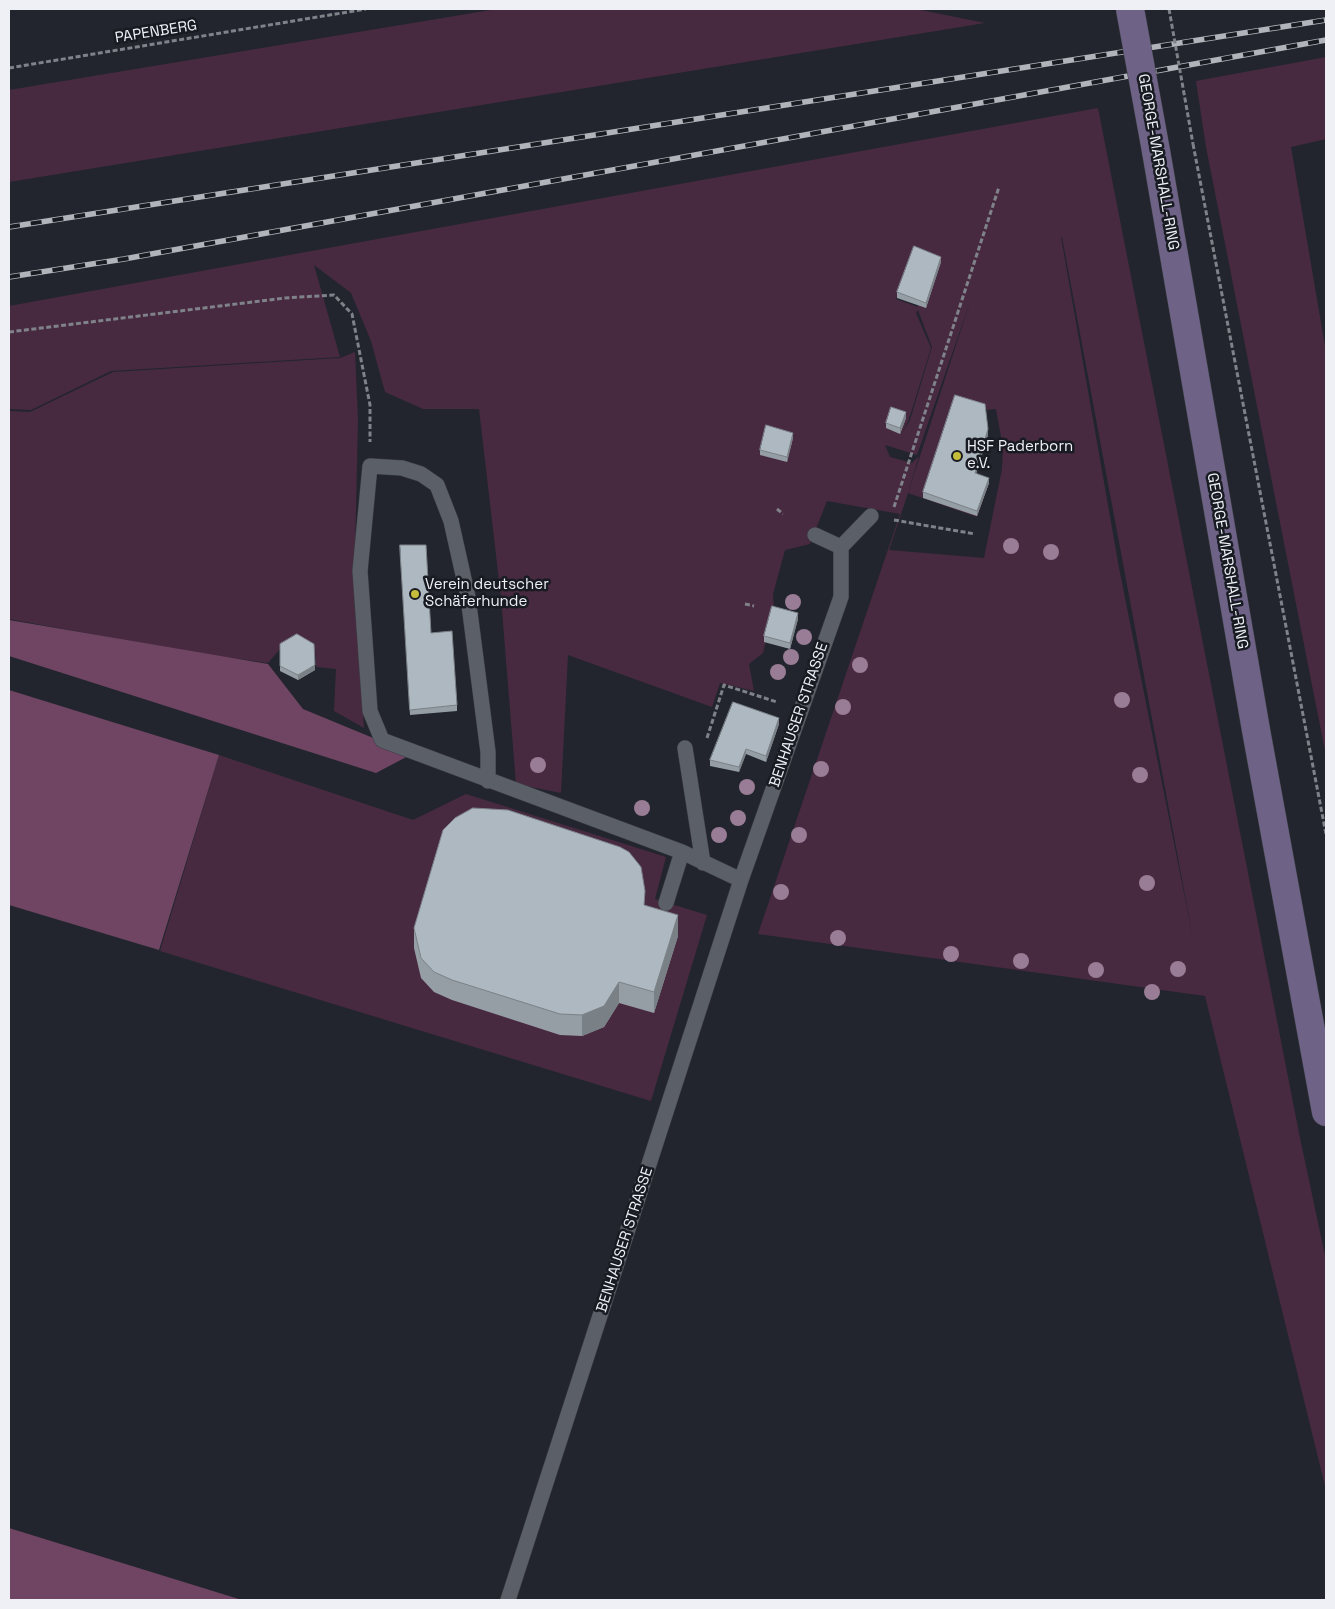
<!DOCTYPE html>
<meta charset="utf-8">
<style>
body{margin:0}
#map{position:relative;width:1335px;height:1609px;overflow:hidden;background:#22252d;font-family:"Space Grotesk",sans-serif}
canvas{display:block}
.frame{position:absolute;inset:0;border:10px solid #eef0f6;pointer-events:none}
</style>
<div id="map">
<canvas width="1335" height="1609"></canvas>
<div class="frame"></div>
</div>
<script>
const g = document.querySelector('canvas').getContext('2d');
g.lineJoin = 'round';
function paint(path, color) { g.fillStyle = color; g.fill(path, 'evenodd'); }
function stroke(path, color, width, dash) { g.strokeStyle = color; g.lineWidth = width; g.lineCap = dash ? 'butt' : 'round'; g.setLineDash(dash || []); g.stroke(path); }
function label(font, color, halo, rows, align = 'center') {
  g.font = font + ' "Space Grotesk",sans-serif'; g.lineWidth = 5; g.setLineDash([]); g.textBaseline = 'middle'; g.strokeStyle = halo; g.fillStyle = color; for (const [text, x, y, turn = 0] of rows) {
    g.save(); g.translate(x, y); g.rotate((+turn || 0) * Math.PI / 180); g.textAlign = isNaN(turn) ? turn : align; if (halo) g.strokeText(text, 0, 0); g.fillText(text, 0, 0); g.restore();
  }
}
paint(new Path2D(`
 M497 9H916L985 23 9 182V90Z
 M1326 57V139L1291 147 1326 352V756L1206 147 1196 81Z
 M1098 108 1300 1138 1326 1260V1490L1205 996 758 934 900 514 827 501 810 544 785 550 773 594 774 609 763 653 749 664 754 691 720 683 712 707 568 655 561 793 516 784 501 598 479 409H423L385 392 371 341 351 293 314 265 340 357 111 371 31 410 9 409V306ZM1061 237H1062L1193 938 1119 568ZM913 252H914L918 307 896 299ZM971 299 907 496 919 456 912 463 890 457 885 445 917 455ZM918 310 932 347 910 420 902 433 909 419 931 348 916 313ZM996 409 1003 448 1002 469 984 558 889 550 908 493 977 517 989 483 975 478 988 435 985 410Z
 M355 352 358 420 354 596 364 728 334 711 336 669 316 667 315 649 297 639 280 649 268 663 184 651 9 619V411L30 412 113 372 340 358Z
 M219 755 413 820 466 794 666 857 655 899 707 915 651 1101 160 951Z`), '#482a40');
paint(new Path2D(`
 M9 620 268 664 303 709 412 754 376 773 9 656Z
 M9 690 219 755 159 950 9 905Z
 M9 1528 242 1600H9Z`), '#6f4563');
const service = new Path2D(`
 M815 535 841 547
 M685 748 703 863
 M488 781V752L468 597 451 521 437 485 421 474 402 468 370 466 360 571 370 711 382 740 682 852 741 880
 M666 903 682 852
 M508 1600 741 880 841 597V547L871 516`);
const secondary = new Path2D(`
 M1156 151 1256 730 1326 1112`);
stroke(service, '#3e4046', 16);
stroke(secondary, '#3e4046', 29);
stroke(new Path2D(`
 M9 68 366 9
 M1193 144 1326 834
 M9 332 285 298 334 295 352 314 370 405V442
 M894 507 999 187
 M777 509 783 514
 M894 520 975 534
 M745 604 754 606
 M707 738 724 685 777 702`), '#7f8289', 3, [5, 2.5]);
stroke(service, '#5b5f68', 15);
stroke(secondary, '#6e6387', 28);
const rail = new Path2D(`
 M9 227 1326 20
 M9 277 124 259 1326 40`);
stroke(rail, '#b1b4ba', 5.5);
stroke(rail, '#191b23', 4, [11]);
const secondaryBridge = new Path2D(`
 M1130 9 1156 151`);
stroke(secondaryBridge, '#3e4046', 29, []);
stroke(new Path2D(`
 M1169 9 1193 144`), '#7f8289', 3, [5, 2.5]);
stroke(secondaryBridge, '#6e6387', 28);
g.fillStyle = '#997c95';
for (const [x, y] of [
 [1011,546],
 [1051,552],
 [793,602],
 [804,637],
 [791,657],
 [860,665],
 [778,672],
 [1122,700],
 [843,707],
 [538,765],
 [821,769],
 [1140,775],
 [747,787],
 [642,808],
 [738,818],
 [719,835],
 [799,835],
 [1147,883],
 [781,892],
 [838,938],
 [951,954],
 [1021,961],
 [1178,969],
 [1096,970],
 [1152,992]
]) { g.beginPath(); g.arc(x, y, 8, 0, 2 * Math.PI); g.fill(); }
paint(new Path2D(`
 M941 262 926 308 897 298V292Z
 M906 418 900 434 886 428V423Z
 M988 435 976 473 989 483 977 516 923 498V492Z
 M793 438 787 462 760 455V450Z
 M400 551 457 705V711L410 715Z
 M798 619 790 649 764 642V636Z
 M280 644 315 670 298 680 280 671Z
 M779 724 766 762 746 754 739 772 710 766V760Z
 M645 905 678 936 654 1013 619 1003 604 1027 582 1036 560 1035 452 1000 434 992 421 978 414 948V928Z`), '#969ea5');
paint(new Path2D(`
 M941 257V262L926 308V303Z
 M906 412V418L900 434V428Z
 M988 429V435L975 478V473Z
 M793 433V438L787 462V457Z
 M989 478V483L977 516V511Z
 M798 613V619L790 649V643Z
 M315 665V670L298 680V675Z
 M779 718V724L766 762V756Z
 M746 749V754L739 772V767Z
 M678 915V936L654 1013V992Z
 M619 982V1003L604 1027 582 1036V1015Z`), '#7a8186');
const building = new Path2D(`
 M914 246 941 257 926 303 897 292Z
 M955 395 985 404 988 429 975 473 989 478 977 511 923 492Z
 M891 407 906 412 900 428 886 423Z
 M766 425 793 433 787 457 760 450Z
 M400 545H426L431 633 452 631 457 705 410 710Z
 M772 606 798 613 790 643 764 636Z
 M297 634 314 644 315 665 298 675 280 666V644Z
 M733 702 779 718 766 756 746 749 739 767 710 760Z
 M473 808 508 810 620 847 629 852 641 867 645 891 644 905 678 915 654 992 619 982 604 1006 582 1015 560 1014 452 980 434 972 421 958 414 928 443 830 455 818Z`);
paint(building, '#aeb8c0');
stroke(building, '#7a8186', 1);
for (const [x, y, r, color] of [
 [957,456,5,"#c6bc3c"],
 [415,594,5,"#c6bc3c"]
]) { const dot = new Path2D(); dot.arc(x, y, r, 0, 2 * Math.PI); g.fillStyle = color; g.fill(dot); stroke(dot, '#191b23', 2); }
label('15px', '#eef0f6', '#191b23', [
 ["PAPENBERG",156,32,-9],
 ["GEORGE-MARSHALL-RING",1158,162,80],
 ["GEORGE-MARSHALL-RING",1227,561,80],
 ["BENHAUSER STRASSE",799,715,-71],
 ["BENHAUSER STRASSE",625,1240,-72]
]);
label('15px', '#eef0f6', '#191b23', [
 ["HSF Paderborn",967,447],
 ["e.V.",967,464],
 ["Verein deutscher",425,585],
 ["Schäferhunde",425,602]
], 'left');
</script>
